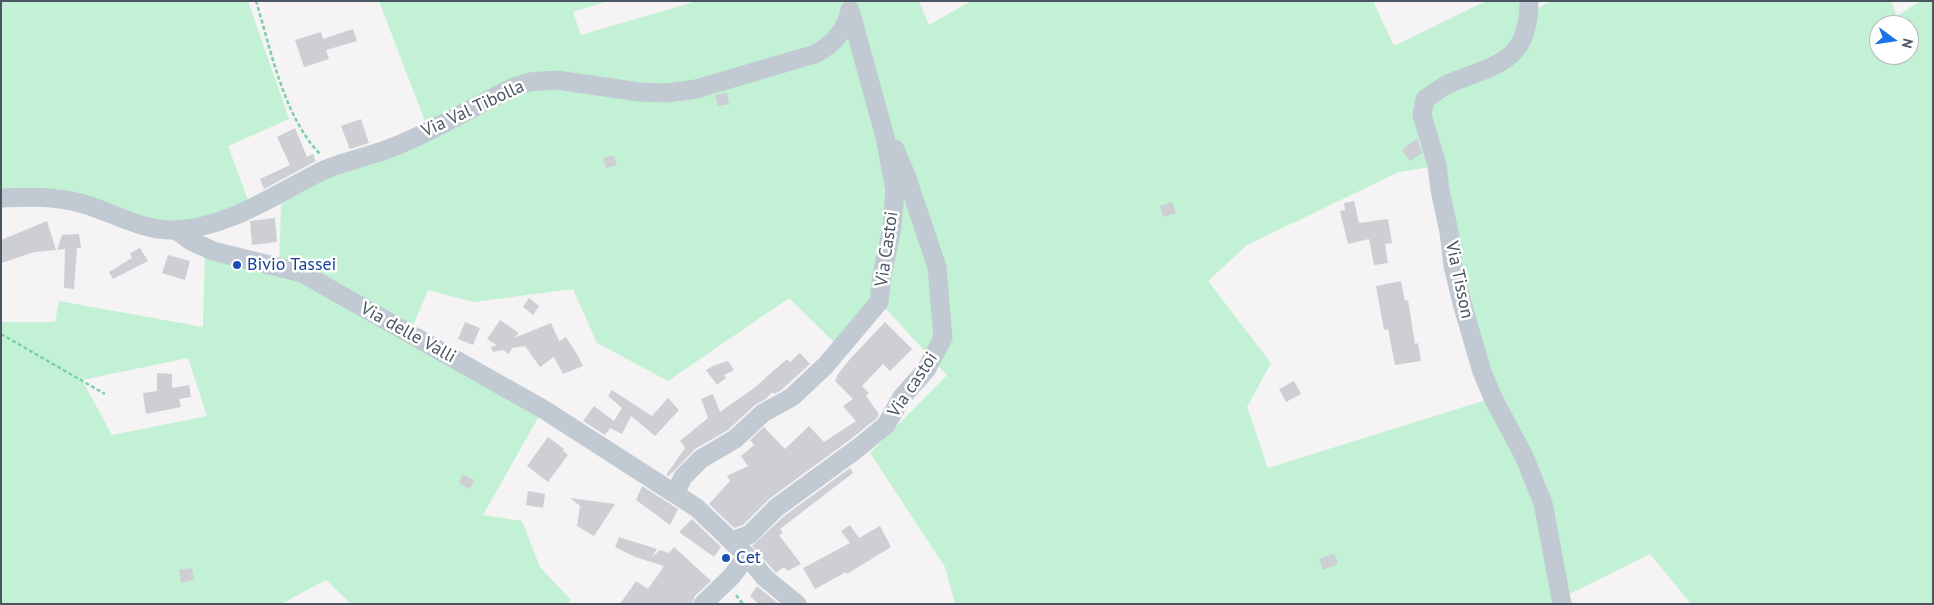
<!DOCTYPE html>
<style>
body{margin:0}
#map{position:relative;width:1934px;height:605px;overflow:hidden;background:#f5f3f3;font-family:"PT Sans",sans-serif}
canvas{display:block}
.frame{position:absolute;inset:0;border:2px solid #4a5661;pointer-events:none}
.north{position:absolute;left:1869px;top:15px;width:50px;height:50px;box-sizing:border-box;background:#fff;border:1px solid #b7bbc0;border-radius:50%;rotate:104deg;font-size:14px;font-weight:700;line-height:20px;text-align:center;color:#4a5661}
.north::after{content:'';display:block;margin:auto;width:18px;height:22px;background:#1a73e8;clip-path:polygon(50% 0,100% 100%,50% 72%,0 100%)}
</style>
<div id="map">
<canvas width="1934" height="605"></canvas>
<div class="frame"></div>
<div class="north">N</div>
</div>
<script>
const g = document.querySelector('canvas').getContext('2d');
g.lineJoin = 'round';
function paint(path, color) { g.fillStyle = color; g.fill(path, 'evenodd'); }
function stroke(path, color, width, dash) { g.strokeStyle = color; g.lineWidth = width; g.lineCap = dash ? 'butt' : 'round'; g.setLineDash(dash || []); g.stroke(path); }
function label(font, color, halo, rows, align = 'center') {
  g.font = font + ' "PT Sans",sans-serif'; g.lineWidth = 5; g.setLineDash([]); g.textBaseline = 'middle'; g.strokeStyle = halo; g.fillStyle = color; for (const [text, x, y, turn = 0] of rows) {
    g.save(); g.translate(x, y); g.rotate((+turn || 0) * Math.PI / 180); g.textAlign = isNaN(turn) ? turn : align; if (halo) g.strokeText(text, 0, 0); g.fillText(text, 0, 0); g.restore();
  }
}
paint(new Path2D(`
 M1 1H248L289 119 228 146 249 203 182 240 40 194 1 195Z
 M379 1H608L573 12 581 35 697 1H919L929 25 971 1H1373L1394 46 1486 1H1531L1535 10 1551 1H1891L1897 16 1920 1H1933V604H1691L1650 554 1561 598V604H955L945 567 870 453 947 375 885 308 844 352 789 298 668 381 597 343 573 289 474 302 428 290 410 333 543 409 483 515 522 521 540 567 571 600 567 604H351L326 580 281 604H1V322H55L59 301 203 327 205 247 279 270 281 203 426 124ZM1879 25H1909V55H1879ZM1431 167 1486 400 1268 468 1247 407 1271 363 1208 281 1247 245 1399 172ZM188 358 207 416 112 435 82 380Z`), '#c3f1d5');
paint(new Path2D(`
 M353 29 357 41 326 50 329 59 304 67 295 40 321 32 323 39Z
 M727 93 729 104 718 106 715 95Z
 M361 119 369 143 350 149 341 126Z
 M295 128 307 157 313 154 316 161 264 189 260 179 290 165 277 137Z
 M1417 138 1422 153 1410 161 1402 150Z
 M610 156H614L617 165 606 168 603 158Z
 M1354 201 1359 223 1388 219 1392 243 1385 244 1388 263 1374 265 1369 239 1348 244 1340 211 1345 210 1344 203Z
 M1172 202 1176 213 1163 217 1160 206Z
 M275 218 277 242 252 245 250 221Z
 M47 221 56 250 35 252 1 263V240Z
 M79 234 81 248H77L74 289 64 288 65 249 57 250 62 235Z
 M140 248 148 261 113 279 109 272 132 258 130 253Z
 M168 255 190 261 185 280 162 273Z
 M1401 281 1405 301 1408 300 1415 344 1418 343 1421 361 1395 365 1388 329 1384 330 1376 286Z
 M529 298 539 306 533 315 523 307Z
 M500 320 519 333 514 338 551 323 559 341 566 337 578 356 583 366 563 374 554 357 540 367 525 346 512 348 509 354 503 350 493 352 491 347 497 345 487 339Z
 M465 322 480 328 473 345 458 339Z
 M885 322 912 349 890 371 883 364 862 386 869 393 866 396 879 414 877 418 851 439 769 499 743 525 734 528 709 504 730 481 727 476 748 466 741 456 754 445 750 440 764 427 785 449 809 426 824 442 856 421 843 406 853 399 835 381 838 374 850 359Z
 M800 353 810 364 780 391 774 394 772 392 767 398 755 405 728 430 695 449 673 472 668 476 666 475 685 448 680 441 708 418 701 399 713 394 720 412 754 388 787 359 790 362Z
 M728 361 734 370 724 375 726 378 717 385 706 370 715 365Z
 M157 373 172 374V388L189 385 191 397 179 399 181 407 146 414 143 393 157 391Z
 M1294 381 1301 394 1286 402 1279 389Z
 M612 390 652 416 668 398 679 410 655 436 631 416 622 434 610 428 605 435 583 421 594 406 614 421 622 408 608 396Z
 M548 437 564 449 563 451 568 455 548 482 527 466Z
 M850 468 853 473 780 529 783 533 779 535 801 564 788 571 784 567 776 573 752 546 783 517Z
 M463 474 474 480 470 489 459 483Z
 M642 486 678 509 670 525 636 500Z
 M528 491 545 494 543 508 526 505Z
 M570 498 615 504 594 536 577 526 580 506Z
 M692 519 721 547 714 557 679 532Z
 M850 525 859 538 880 526 891 547 847 574 846 572 815 589 803 568 850 543 841 531Z
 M619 537 657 549 652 557 660 550 669 553 674 547 711 581 695 596 692 604H620L636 581 648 589 664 566 635 557 615 547Z
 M1334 553 1338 564 1323 570 1319 559Z
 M192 568 194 580 181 583 179 570Z
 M757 586 758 587 779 604H759L750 596Z`), '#cdcfd5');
stroke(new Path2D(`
 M256 1C271 50 284 118 321 155
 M1 334 105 394
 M736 595 743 604`), '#7ad0a6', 2.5, [4, 2.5]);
stroke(new Path2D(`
 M1529 1C1529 64 1495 64 1448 84 1440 88 1433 94 1425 99L1422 115 1437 165 1440 190 1449 232 1453 266 1462 303 1482 372 1494 400 1523 454 1543 503 1562 604
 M1 198C28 197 54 196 80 203 111 211 141 231 174 230 230 228 276 193 324 170 347 160 372 156 396 146 436 130 474 106 514 87L529 82 557 80 639 92 667 93 696 89 815 54C833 45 845 31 850 11
 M176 230 191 241 213 251 302 273 543 409 697 508 747 556 765 578 797 604
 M675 494 683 477 701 459 735 439 763 413 792 397 826 365 879 302 882 275 892 228 895 190 885 137 850 10
 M731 541 749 535 776 508 858 448 886 425 902 397 926 370 943 338 937 267 907 178 895 149
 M703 604 732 576 747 556`), '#c1cad2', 19);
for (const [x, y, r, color] of [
 [237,265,5,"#1a4fb4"],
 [726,558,5,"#1a4fb4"]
]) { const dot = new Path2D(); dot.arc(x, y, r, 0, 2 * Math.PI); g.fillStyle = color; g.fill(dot); stroke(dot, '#fff', 2); }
label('18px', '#4a5661', '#fff', [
 ["Via Val Tibolla",473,109,-25],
 ["Via Castoi",887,249,-82],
 ["Via Tisson",1459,280,78],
 ["Via delle Valli",408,333,29],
 ["Via castoi",913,385,-56]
]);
label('18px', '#164399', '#fff', [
 ["Bivio Tassei",247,265],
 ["Cet",736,558]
], 'left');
</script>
